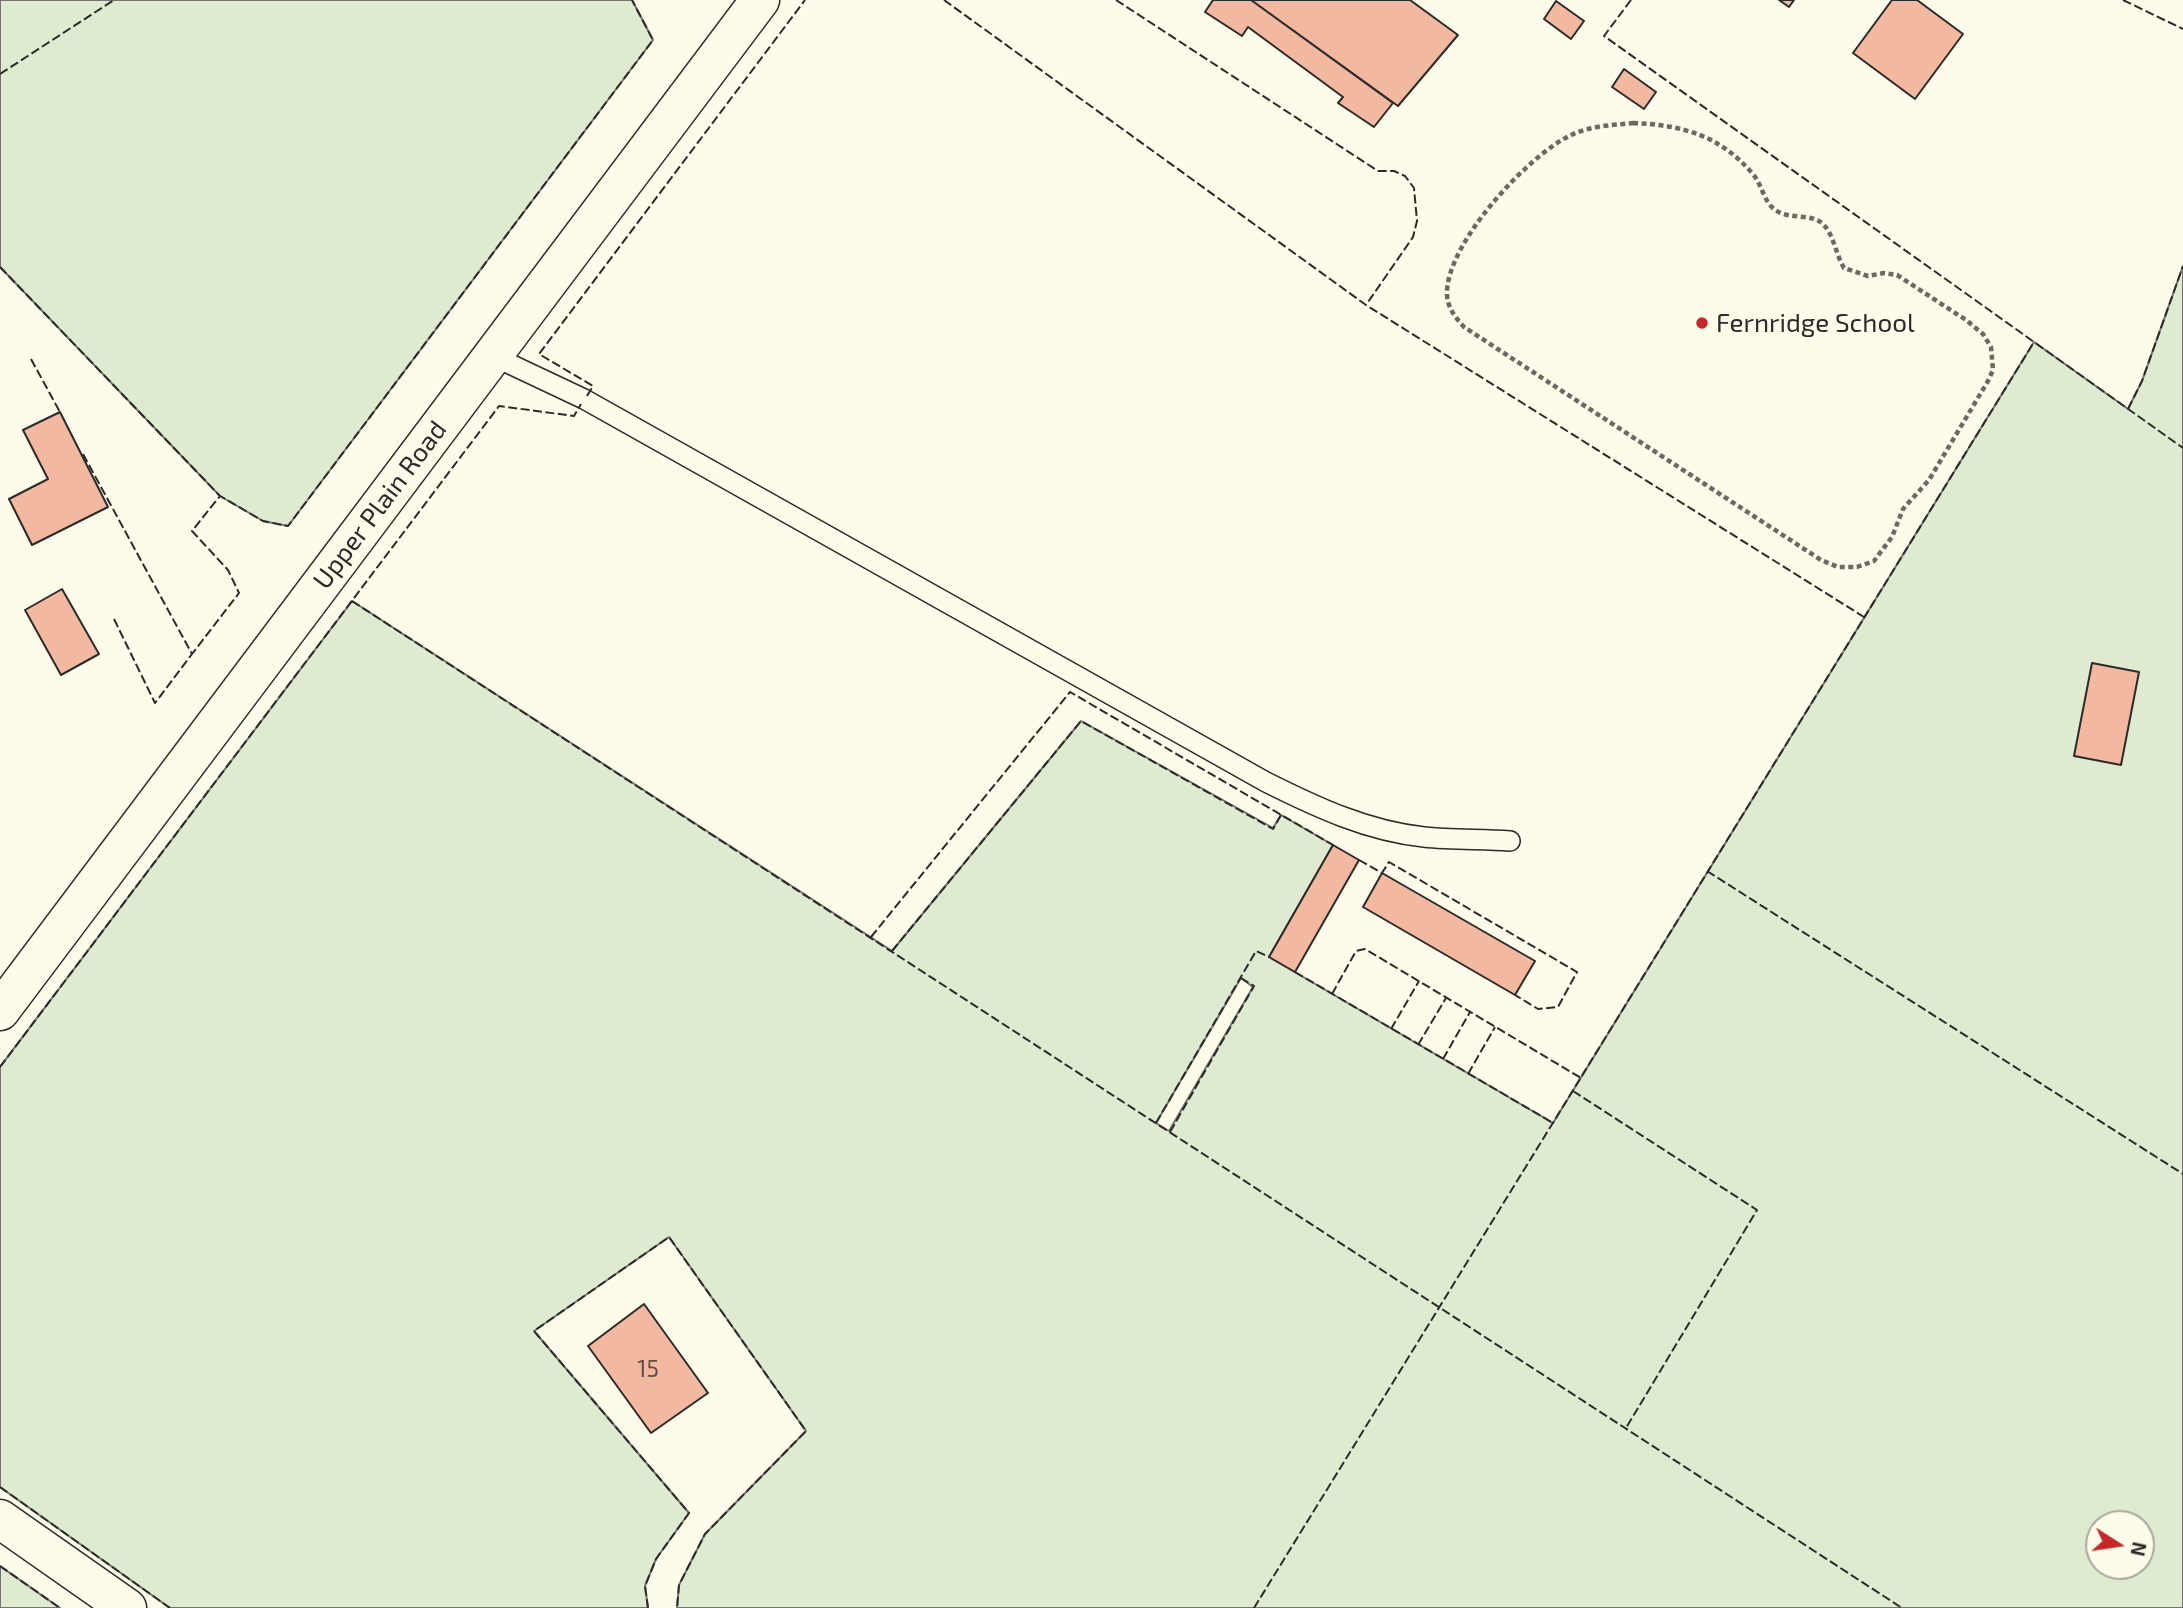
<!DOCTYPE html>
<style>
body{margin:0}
#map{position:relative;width:2183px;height:1608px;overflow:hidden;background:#fdfbea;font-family:"Exo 2",sans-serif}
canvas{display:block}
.north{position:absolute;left:2085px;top:1510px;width:70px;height:70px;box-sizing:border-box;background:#fdfbea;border:2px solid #a9a89e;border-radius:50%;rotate:102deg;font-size:19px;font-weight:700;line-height:28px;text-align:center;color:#2b2b2b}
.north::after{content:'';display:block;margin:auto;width:24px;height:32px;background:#c62828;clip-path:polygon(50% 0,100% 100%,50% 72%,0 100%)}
</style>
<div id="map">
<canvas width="2183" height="1608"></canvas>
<div class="north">N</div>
</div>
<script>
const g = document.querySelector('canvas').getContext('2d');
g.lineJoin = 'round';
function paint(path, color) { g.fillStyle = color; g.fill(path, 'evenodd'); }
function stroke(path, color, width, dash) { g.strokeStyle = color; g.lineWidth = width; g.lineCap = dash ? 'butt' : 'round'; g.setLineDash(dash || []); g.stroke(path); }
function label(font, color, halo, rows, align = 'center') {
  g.font = font + ' "Exo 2",sans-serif'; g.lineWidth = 5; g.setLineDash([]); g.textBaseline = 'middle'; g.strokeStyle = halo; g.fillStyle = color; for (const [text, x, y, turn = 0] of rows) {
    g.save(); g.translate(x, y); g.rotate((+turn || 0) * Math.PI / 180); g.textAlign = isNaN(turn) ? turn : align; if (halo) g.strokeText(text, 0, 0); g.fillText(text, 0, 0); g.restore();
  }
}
const green = new Path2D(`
 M0 0H632L653 40 288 526 263 521 220 496 0 267Z
 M2183 266V1608H677L679 1585 705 1534 806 1431 669 1237 534 1331 689 1513 656 1559 645 1586 648 1608H170L0 1487V1067L352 601 892 951 1081 721 1273 828 1281 815 1333 845 1269 957 1553 1123 2034 342 2128 409 2142 381ZM1241 978 1253 987 1169 1131 1156 1123ZM2099 1524H2141V1566H2099Z
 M0 1566 60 1608H0Z`);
paint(green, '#deebd1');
stroke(green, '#74746e', 2);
const building = new Path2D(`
 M1213 0H1251L1393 103 1374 127 1338 103 1343 97 1248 27 1242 36 1205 12Z
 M1251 0H1410L1458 35 1398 106Z
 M1779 0H1794L1789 7Z
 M1892 0H1917L1963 34 1915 99 1853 53Z
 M1556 1 1584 21 1571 39 1544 19Z
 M1624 69 1656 92 1644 109 1612 87Z
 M60 412 108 507 32 545 9 499 48 479 23 430Z
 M62 589 99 654 61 675 25 610Z
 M2092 663 2139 672 2121 765 2074 756Z
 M1333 845 1359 860 1295 972 1269 957Z
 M1382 873 1535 961 1515 995 1363 907Z
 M644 1304 708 1393 651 1433 588 1346Z`);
paint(building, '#f2b8a0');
stroke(building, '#2b2b2b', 2);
const lane = new Path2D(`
 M493 356 584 399 1266 782C1316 807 1367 831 1424 837 1452 840 1482 839 1510 841`);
const street = new Path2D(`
 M0 1011 760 0
 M0 1519 127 1608`);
stroke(lane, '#2b2b2b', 22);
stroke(street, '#2b2b2b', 41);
stroke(new Path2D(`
 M1633 123C1682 125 1719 135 1752 173 1762 184 1763 200 1774 209 1789 221 1812 212 1824 225 1834 236 1836 255 1844 268L1868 276 1884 273 1897 275 1966 320 1983 334 1991 347 1993 370 1988 381 1929 480 1903 509 1892 537 1874 561 1857 567H1838L1821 560 1464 327C1456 318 1448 309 1447 295 1445 245 1527 156 1571 135 1590 126 1612 125 1633 123Z`), '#6a6964', 4.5, [5, 3.5]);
stroke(lane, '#fdfbea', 19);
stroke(street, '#fdfbea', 38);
stroke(new Path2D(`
 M944 0 1366 305 1864 617
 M1116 0 1378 171H1394L1405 176 1414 188 1417 221 1413 237 1366 305
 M1631 0 1604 36 2183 448
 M2123 0 2183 29
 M0 74 114 0
 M0 267 220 496
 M31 359 61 414
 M587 396 593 386 539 354 805 0
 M2128 409 2142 381 2183 266
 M83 454 192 654 239 593 228 570 192 531 220 496 263 521 288 526 653 40 632 0
 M352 601 1902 1608
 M114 619 155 703 192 654
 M1359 860 1382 873 1389 862 1577 972 1558 1007 1538 1009 1515 995
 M1707 871 2183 1174
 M871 937 1070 692 1333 845
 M892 951 1081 721 1273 829 1281 815
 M1295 972 1553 1123
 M1332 994 1356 951 1365 949 1581 1078
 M1391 1029 1419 981
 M1418 1045 1446 998
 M1443 1059 1470 1012
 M0 1067 499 406 574 416 581 404
 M1468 1074 1495 1027
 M1573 1091 1757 1210 1626 1428
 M1156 1123 1256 951 1269 957
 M1170 1132 1254 986 1241 978
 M0 1487 170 1608
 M0 1566 60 1608
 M648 1608 645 1586 656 1559 689 1513 534 1331 669 1237 806 1431 705 1534 679 1585 677 1608
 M1254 1608 2034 342`), '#2b2b2b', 2, [9, 3.5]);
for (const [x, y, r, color] of [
 [1702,323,7,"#c62828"]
]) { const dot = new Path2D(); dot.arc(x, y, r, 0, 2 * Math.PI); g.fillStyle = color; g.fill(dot); stroke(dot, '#fdfbea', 2.5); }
label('23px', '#5d4e48', null, [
 ["15",648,1369]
]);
label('26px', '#2b2b2b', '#fdfbea', [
 ["Fernridge School",1716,323]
], 'left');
label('26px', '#2b2b2b', '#fdfbea', [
 ["Upper Plain Road",380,505,-53]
]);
</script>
